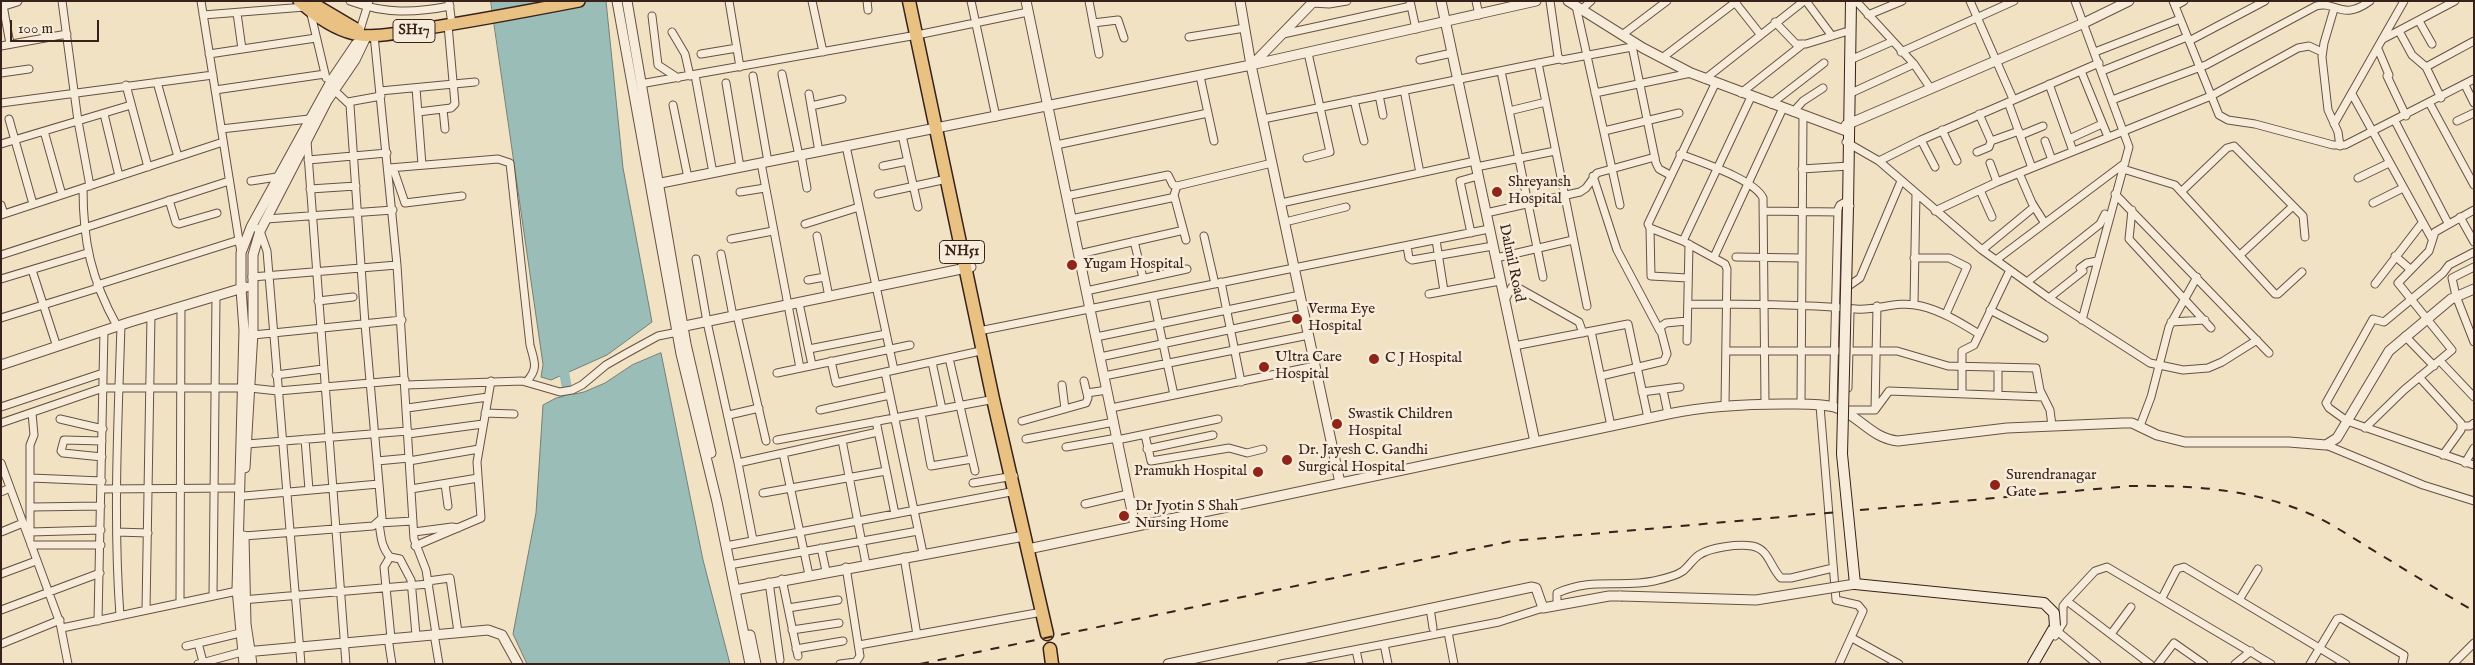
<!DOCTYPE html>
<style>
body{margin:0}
#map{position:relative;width:2475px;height:665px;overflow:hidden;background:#f2e2c4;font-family:"IM FELL English",serif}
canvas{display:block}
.frame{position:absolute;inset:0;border:2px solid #37211a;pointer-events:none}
.scale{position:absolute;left:10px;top:20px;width:89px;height:22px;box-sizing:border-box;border:2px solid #37211a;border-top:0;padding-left:6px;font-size:15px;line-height:18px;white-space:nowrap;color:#37211a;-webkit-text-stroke:4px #f7ecd9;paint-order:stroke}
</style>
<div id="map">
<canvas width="2475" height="665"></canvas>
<div class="frame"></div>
<div class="scale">100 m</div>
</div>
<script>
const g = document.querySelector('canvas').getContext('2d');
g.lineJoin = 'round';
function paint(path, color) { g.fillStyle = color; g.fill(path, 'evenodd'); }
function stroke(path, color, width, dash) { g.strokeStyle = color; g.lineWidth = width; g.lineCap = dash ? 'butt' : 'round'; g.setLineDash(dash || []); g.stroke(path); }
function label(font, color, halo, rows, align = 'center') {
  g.font = font + ' "IM FELL English",serif'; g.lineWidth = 5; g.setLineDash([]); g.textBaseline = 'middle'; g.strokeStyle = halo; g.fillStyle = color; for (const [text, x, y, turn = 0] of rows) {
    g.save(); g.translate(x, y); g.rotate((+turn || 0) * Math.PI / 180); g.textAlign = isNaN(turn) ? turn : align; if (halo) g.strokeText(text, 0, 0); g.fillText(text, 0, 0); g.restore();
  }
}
const water = new Path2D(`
 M491 1H606L623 168 652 322 607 355 551 380 541 377 543 365Z
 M661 353 703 560 730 664H527L513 634 536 513 543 405 556 398 584 392 605 383 632 365Z`);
paint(water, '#9bbdb7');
stroke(water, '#737f78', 1);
stroke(new Path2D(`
 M562 360 569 400`), '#9bbdb7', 10);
const minor = new Path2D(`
 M62 1 78 121 90 186
 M201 1 241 253
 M350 1C385 14 414 13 450 6
 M729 1 740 67
 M812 1 823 52
 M867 1 868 10
 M971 1 996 117
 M1089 1 1099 54
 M1410 1 1416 29
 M1476 1 1479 15
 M1550 1 1558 57 1562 60 1632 47
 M1734 1 1760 34
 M1806 1 1832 36
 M1856 1 1914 64 1931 89
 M1970 1 2013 99
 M2075 1 2129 147 2082 320
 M2173 1 2219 115 2228 120 2255 124 2333 145H2345L2474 79
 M449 2 452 25
 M1312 3 1329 4 1347 1
 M3 5 10 44
 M1576 6 1620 205
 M2175 6 2184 1
 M2334 9 2324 43 2322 57 2328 110 2338 132 2340 146
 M310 10 326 78
 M1581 10 1591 1
 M237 13 242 49
 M203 15 305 7
 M1868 15 1902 1
 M652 16 658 65 678 78
 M2419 21 2432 44
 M1775 22 1796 44H1806L1845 32
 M1093 23 1118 20 1124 38
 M360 30 369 1
 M2399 31 2412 55 2426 67
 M672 32 685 54 690 76
 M1283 34 1411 6
 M374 35 397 265 414 539 426 570 436 634
 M1622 35 1667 1
 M1189 37 1245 28
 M2383 39 2455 1
 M1631 41 1656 163 1659 169 1670 175
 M2189 41 2265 1
 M1 46 67 34
 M2378 49 2389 75
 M1901 52 2014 1
 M2095 52 2180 19
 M209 54 316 38
 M701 54 737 48
 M1662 58 1737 1
 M1420 60 1452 53
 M1850 60 1891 42
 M1538 63 1587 306
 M1501 71 1543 277
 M2081 71 2108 137
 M2102 71 2187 37
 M1 73 29 69
 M782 74 799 156
 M695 75 713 173
 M753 76 768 162
 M1200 76 1214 141
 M2387 76 2406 116
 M1705 79 1804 1
 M157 82 178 157
 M726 83 740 167
 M640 84 917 35 1028 12
 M1715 84 1648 224 1650 228 1683 241 1725 264 1727 269 1725 405
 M2049 84 2073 151
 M126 85 148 167
 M2465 85 2474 103
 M416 88 422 165
 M215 90 325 74
 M1404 90 1420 173
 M380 91 475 82
 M1595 93 1691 73
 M1741 93 1803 44
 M1851 93 1914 64
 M809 94 819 152
 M2352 94 2432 239
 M1379 95 1383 115
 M2441 98 2426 67 2474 41
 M1354 100 1364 141
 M2112 100 2206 65 2316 6C2336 0 2341 22 2370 1
 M348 102 381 96
 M2008 102 2032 168
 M1 103 213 75
 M1771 104 1824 63
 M2430 104 2474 185
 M673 105 688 178
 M811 106 842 99
 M443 109 445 129
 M1509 111 1546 102
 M418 112 451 108 455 104 448 25
 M1793 112 1803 101 1823 88
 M104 114 119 176
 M1979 114 1991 141 2019 131
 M9 119 33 204
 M1263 119 1559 59
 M2395 121 2448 223
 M2457 121 2474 113
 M2334 124 2404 1
 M221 129 309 119
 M1942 130 1957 161
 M44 131 62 195
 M1604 131 1679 113
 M902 135 918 207
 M2021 135 2043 126
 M2069 139 2102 124
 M1921 140 1935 167
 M307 141 346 664
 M2045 141 2052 160
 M1846 142 1879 161 1982 250 2049 298 2150 363 2183 370 2208 368 2222 362 2257 340
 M1 144 131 105
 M1056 145 1208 113
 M846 146 894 370
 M1977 152 1989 147 1991 141
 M1680 154C1700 162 1754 179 1763 198L1765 404
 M801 155 807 188
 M1307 158 1330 152 1308 53
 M308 160 387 153
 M1879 161 1921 140 2099 63
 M761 163 800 368
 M1990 163 1997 182
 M883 166 908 161
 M1476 167 1555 151
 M389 168 498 159 510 163 530 345C534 361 539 368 527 381
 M393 168 405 203 462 196
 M1802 169 1849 166
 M2123 169 2175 185 2275 294H2278L2302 272
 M2019 173 2032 203 2044 222
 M1593 176 1617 250 1660 331
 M2358 178 2389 163
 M251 181 277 177
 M1177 186 1174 195 1186 240
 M83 188C83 242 91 279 117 326
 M310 189 356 186
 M1980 190 1992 217
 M2182 191 2227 148 2234 146 2303 216 2305 237
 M740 192 765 188
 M878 194 947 179
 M2115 194 2269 353
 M1066 196 1168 175 1173 185 1177 186 1272 163
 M169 200 176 223 179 224 217 213
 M1281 203 1475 161
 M2373 203 2403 188
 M1 205 4 214
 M2132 210 2129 239 2211 328
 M1763 211 1838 212
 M1935 211 1997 182 2211 96 2298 48 2309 46 2322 52
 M1486 213 1580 192 1586 188 1597 173 1655 157
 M1 215 223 142
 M2460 217 2474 242
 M266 219 393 210
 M1071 219 1171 198
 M1285 222 1346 207
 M805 224 859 207
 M252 225 260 231 267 251 301 664
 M1650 228 1651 276 1688 278
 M1471 233 1460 181 1478 176
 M817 236 829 297
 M1204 236 1215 284
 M731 239 773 231
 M1436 240 1444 291
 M1134 241 1143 278
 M1683 241 1751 97
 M1407 246 1409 258 1412 260 1493 246
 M1982 250 2034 207
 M2474 252 2449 265 2443 273 2384 322 2373 319 2326 403 2329 408 2347 421 2474 465
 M721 254 733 316
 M1079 254 1180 231
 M1 255 229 181
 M2240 255 2293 206
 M2395 256 2410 269
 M1714 257 1783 108
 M1736 257 1801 258
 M1496 258 1573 240
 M1914 258H1949L1967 267 1946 314
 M696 259 707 322 738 463
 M1996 260 2125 163
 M2474 267 2452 278 2456 296 2474 342
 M2080 268 2087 263 2097 261
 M32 270 57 347
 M252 277 397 265
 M1 279 87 253
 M808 280 825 277
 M1221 282 1241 382
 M2027 282 2100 224 2105 214
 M2375 284 2422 223
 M97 285 239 240
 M1850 285 1860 278 1901 181
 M1086 291 1187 269
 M1429 294 1500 281
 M1153 297 1174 395
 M2049 298 2083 271
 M1505 300 1512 287 1515 286 1579 322 1583 333
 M318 301 353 297
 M799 303 812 365
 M1688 304C1744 304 1800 304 1856 309 1878 311 1896 300 1921 306 1942 311 1961 323 1979 334
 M1914 304 1916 193
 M1990 310 2044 338
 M737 315 766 441
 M1 318 98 288
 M2171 322 2205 320
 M984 330 1489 229
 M1591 331 1611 426
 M253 335 402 320
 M2405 336 2434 366
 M1096 337 1300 295
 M1687 341 1689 244
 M1514 346 1628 324 1648 418
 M809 349 886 334
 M1726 351H1897L1948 366 2036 368 2040 390 2050 410 2052 426
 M1100 357 1304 314
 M949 358 975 471
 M831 361 836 383 985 350
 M2440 361 2474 397
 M932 362 942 409
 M885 372 923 553
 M777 373 910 345
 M276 375 323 369
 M1104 376 1309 335
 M1601 376 1664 361 1667 354 1660 327 1666 323 1687 321
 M2419 377 2461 423V430L2443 455
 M406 385 522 381 560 392 572 390 582 385 606 365 627 353 658 336 678 332
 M1062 385 1065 409
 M1848 388 1850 314
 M1663 390 1668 414
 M1642 392 1680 387
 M1087 393 1107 390
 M1962 394V351L1974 345 2010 270
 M1998 395V367
 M1801 404 1803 116
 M1820 406 1836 600 1858 605 1863 611 1839 664
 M1 407 103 373
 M1833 407 1838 209 1840 205 1847 201 1850 206
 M407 408 488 397
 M1111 408 1315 366
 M820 410 890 395
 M1847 410H1875L1889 391 2043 397
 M1875 410 1877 306
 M485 413 514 414
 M921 413 931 466 972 459
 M729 415 759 408
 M60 419 103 429
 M876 421 895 514
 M1022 421 1086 403 1088 398 1084 381
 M1 423 103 388H250L278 391 405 380
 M2140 426 2151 397 2169 327 2197 277
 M2461 426H2470L2474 423
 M2365 428 2404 390 2452 350 2398 283 2429 251 2435 232 2474 210
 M408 434 483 424
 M1145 435 1151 461 1229 448 1247 453 1263 449
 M305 439 309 490
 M1026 439 1114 422
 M777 440 995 399
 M842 440 866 564
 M1117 440 1218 419
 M247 444 408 431
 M2326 445 2423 485 2474 501
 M1066 447 1117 438
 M1147 449 1213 435
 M783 453 809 575
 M102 457 63 453 61 451 64 440 102 441
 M377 461 409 458
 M409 461 479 449
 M1 463 60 623 68 664
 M2465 463 2474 448
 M31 478 102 481
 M973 483 1014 476
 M445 484 448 506
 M102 489 239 488
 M411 489 478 478
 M1 492 10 488
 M763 493 886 471
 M244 496 379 484
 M1085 504 1128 494
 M32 507 101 506
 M413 521 379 523C381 536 381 547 390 557L400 559 411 580 416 635
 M1 532 23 523
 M30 532 101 530
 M117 532 148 533
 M414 532 452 527 458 528
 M244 536 373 526 382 518 365 324 350 105 334 90
 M30 539V445L34 435 32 413
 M753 540 738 463 878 432
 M31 545H101
 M731 545 1016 491
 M415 546 481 518 477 462 491 381
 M821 548 826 571
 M390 557 384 567 391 638
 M904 557 917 635
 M735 564 918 531
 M1 574 36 561
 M782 579 798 656
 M428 581 450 578 458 632
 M769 582 780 660
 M213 596 216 296
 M2162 598 2177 569 2184 567 2346 664
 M242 600 429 584
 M2239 600 2258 569
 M2067 601 2150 664
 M180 603 181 307
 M1557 604V593C1592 577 1620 588 1654 581 1663 579 1676 576 1683 571 1689 566 1693 559 1699 555 1711 547 1738 544 1752 546 1769 549 1770 567 1781 578H1791L1833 568
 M788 608 838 600
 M1430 608 1433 628
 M1 610 100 573
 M146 610 151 315
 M120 616C113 519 118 422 121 325
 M98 621 104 330
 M62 628 242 590
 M792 630 839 623
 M2057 631 2097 664
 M1448 632 1454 664
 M434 634 439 664
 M2111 634 2131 607
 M2055 636 2063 623V606L2067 601 2095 571 2107 567 2271 664
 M388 638 392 664
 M1852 638 1899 664
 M198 643 203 662
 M1 644 60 620
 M1384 644 1388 664
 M859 645 1042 612
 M186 646 240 633
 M796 649 843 641
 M1356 650 1359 664
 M198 664 242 652
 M840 664 856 662 860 656 846 567
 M1281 664 1499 622 1543 608
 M2158 664 2174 643 2204 664
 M2235 664 2251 651
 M2310 664 2337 619 2341 618 2404 655 2402 664
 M2453 664 2474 643`);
const tertiary = new Path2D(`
 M617 1 681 354 717 502 750 664
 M627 1 686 344 711 453
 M1026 1 1135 526
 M1240 1 1251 65 1340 483
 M1441 1 1535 442
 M1568 1 1643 48 1691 73 1849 132
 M1 6 17 1
 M1252 65 1314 1
 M1846 125 2084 23 2129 1
 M651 185 1251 65 1536 1
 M680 327 971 267
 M1 365 130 322 246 287
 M245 468 253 332V255L260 231 307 140 327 101 355 60 366 37
 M244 536 246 624 252 664
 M1028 549 1668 414C1707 406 1744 404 1784 404 1799 404 1819 403 1834 407 1858 414 1872 439 1898 441L2007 428 2123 423H2132L2157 435 2185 442H2289L2326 445 2337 438 2389 351 2451 299 2474 289
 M735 590 1024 536
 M750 635 756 664
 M245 652 488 630 502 635 518 664
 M244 664 237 589 244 330 241 289V253L251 227 333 78 356 44 368 35
 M1168 664 1532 587 1536 588 1543 608 1609 596H1621`);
const secondary = new Path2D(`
 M1848 207 1851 1
 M2033 664 2055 626`);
const primary = new Path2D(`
 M299 1C314 15 333 29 354 34 375 39 401 32 422 29 474 21 527 11 579 1
 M314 4 358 30`);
const trunk = new Path2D(`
 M909 1 993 399 1047 634
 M1050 649 1052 664`);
stroke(minor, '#665144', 9);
stroke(tertiary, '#665144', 11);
stroke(secondary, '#37211a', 12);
stroke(primary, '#37211a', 14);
stroke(trunk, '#37211a', 15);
stroke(minor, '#f7ecd9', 7);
stroke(tertiary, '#f7ecd9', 9);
stroke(secondary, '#f7ecd9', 10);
stroke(primary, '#e9c182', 11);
stroke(trunk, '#e9c182', 12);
stroke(new Path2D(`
 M920 664 1512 541 2130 486C2191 485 2253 489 2310 514 2333 524 2354 539 2376 552 2409 572 2441 592 2474 611`), '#37211a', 2, [9, 9]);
const tertiaryBridge = new Path2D(`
 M1621 596 1756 600 1855 584`);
const secondaryBridge = new Path2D(`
 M1848 207 1842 454 1855 584 2044 603 2054 613 2055 626`);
stroke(tertiaryBridge, '#665144', 11, []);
stroke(secondaryBridge, '#37211a', 12, []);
stroke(tertiaryBridge, '#f7ecd9', 9);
stroke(secondaryBridge, '#f7ecd9', 10);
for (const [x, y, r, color] of [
 [1497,192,6,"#8f2418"],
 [1072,265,6,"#8f2418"],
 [1297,319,6,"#8f2418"],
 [1374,359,6,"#8f2418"],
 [1264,367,6,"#8f2418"],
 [1337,424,6,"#8f2418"],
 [1287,460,6,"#8f2418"],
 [1258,472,6,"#8f2418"],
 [1995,485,6,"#8f2418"],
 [1124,516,6,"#8f2418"]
]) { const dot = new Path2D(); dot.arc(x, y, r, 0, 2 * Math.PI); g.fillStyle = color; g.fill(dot); stroke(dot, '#f7ecd9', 2); }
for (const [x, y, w] of [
 [414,31,42],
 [962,252,45]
]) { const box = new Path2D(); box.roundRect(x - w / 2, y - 11.5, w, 23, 4); g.fillStyle = '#f7ecd9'; g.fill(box); stroke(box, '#37211a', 1); }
label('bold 14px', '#37211a', null, [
 ["SH17",414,31],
 ["NH51",962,252]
]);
label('15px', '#37211a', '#f7ecd9', [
 ["Shreyansh",1508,183],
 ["Hospital",1508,200],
 ["Yugam Hospital",1083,265],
 ["Verma Eye",1308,310],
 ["Hospital",1308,327],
 ["Ultra Care",1275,358],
 ["Hospital",1275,375],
 ["C J Hospital",1385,359],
 ["Swastik Children",1348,415],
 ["Hospital",1348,432],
 ["Dr. Jayesh C. Gandhi",1298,451],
 ["Surgical Hospital",1298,468],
 ["Pramukh Hospital",1247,472,"right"],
 ["Surendranagar",2006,476],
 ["Gate",2006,493],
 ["Dr Jyotin S Shah",1135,507],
 ["Nursing Home",1135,524]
], 'left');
label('15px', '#37211a', '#f7ecd9', [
 ["Dalmil Road",1511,263,78]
]);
</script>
